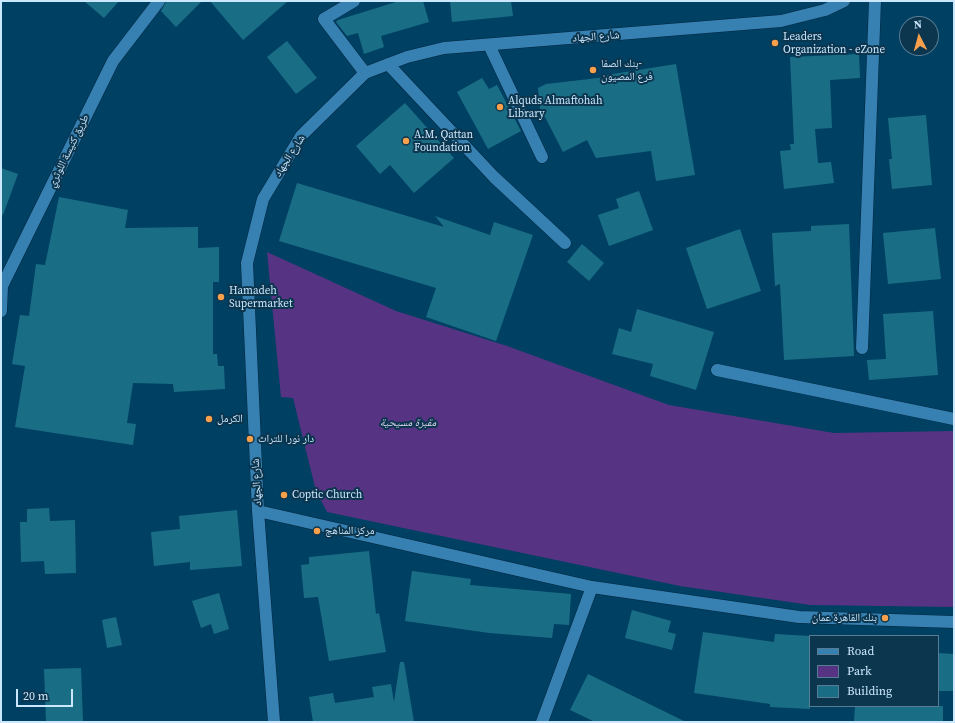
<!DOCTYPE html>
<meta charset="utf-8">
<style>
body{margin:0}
#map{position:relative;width:955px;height:723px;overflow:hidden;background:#004063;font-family:"Source Serif 4",serif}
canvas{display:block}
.frame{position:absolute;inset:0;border:2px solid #cbe7fd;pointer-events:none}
.legend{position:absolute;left:809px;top:635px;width:130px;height:72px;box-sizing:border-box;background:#0c354e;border:1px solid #587c94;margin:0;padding:5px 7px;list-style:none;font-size:12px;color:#cbe7fd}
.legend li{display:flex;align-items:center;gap:8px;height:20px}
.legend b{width:20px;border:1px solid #587c94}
.north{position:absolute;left:899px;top:16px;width:40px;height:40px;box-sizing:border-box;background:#0c354e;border:1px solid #587c94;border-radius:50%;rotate:354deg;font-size:11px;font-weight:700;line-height:16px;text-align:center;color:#cbe7fd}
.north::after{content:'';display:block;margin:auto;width:14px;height:18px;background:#f9a04c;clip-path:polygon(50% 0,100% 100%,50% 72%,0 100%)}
.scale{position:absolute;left:16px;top:689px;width:57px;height:18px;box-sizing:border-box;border:2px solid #cbe7fd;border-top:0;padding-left:5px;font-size:12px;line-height:14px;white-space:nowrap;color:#cbe7fd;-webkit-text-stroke:3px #0c354e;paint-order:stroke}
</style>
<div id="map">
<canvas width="955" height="723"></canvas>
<div class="frame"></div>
<ul class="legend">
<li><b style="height:5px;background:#3680b2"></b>Road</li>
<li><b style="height:11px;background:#573384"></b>Park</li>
<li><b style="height:11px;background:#196e86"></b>Building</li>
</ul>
<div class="north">N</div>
<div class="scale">20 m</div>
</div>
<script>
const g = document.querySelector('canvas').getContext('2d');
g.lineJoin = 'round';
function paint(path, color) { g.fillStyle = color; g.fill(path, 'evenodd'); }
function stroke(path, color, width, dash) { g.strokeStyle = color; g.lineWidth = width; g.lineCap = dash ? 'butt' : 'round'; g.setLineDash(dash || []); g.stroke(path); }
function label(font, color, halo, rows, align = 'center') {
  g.font = font + ' "Source Serif 4","Noto Naskh Arabic",serif'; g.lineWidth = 4; g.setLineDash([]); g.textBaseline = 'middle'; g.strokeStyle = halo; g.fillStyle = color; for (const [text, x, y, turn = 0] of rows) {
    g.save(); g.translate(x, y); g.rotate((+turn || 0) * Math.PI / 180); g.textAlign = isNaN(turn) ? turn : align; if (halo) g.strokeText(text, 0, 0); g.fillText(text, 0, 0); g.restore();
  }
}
paint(new Path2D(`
 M267 252 396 311 507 346 669 405 834 433 954 431V607L810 605 680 586 327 512 316 491 293 398 281 397Z`), '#573384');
paint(new Path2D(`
 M84 1H119L104 18Z
 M166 1H202L176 27 161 11Z
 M210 1H288L243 40Z
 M399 1H423L429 22 381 36 384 47 364 54 358 33 347 36 336 22 338 20Z
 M450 1H511L513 16 452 22Z
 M287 41 317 78 296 94 267 57Z
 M859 54 860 78 830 80 832 128 815 129 818 163 831 162 834 183 784 189 780 151 791 150 790 144H794L790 57Z
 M676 64 695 175 656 181 651 151 596 158 587 140 563 152 545 117 541 120 538 88 546 84 607 77V75Z
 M482 78 489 89 497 85 521 131 488 149 457 92Z
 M405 103 454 158 414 193 390 165 380 174 356 146Z
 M926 115 932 185 892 189 889 159H892L888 118Z
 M1 168 18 174 3 215H1Z
 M297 183 444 227 435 216 490 235 494 222 533 235 496 341 426 317 436 288 279 241Z
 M639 191 653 230 609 246 598 215 619 208 616 199Z
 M59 197 128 210 125 228 198 227V248L219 247V282H213V354H217L218 366H224L225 389 174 392 173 384 133 383 127 423 136 424 133 445 15 427 25 366 12 364 20 315 29 316 36 264 45 265Z
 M849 224 854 356 784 360 780 284 775 286 772 233 811 231V226Z
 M935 228 941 279 888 284 883 233Z
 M740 229 761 291 707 309 686 248Z
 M582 244 604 263 589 281 567 262Z
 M637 309 714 332 696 390 650 376 653 364 612 354 619 328 631 332Z
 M933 311 938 375 869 380 867 360 886 359 883 314Z
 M49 508 50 521 75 520 76 573 45 574 44 561 21 562 20 522H27V509Z
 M237 510 242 566 190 570V562L154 566 151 532 180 529 179 516Z
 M369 551 376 614 379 613 386 652 329 661 318 597 304 598 301 565 309 564V557Z
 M412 571 471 579 470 585 571 594 569 625 554 624 552 638 489 633 405 621Z
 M219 593 229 629 214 634 211 624 201 628 192 601Z
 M632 610 671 621 668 632 676 634 672 650 625 638Z
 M116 617 122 645 107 648 102 620Z
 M703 632 774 642 775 634 810 636V709L770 707V704L694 693Z
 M938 653 954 654V691H938Z
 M400 662H404L414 722H313L309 697 333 693 335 703 374 697 372 687 391 684 394 702Z
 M81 668 83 722H46L44 669Z
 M588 674 686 722H595L570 710Z
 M855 706H943V722H854Z`), '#196e86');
const minor = new Path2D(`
 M354 1 324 19 365 73
 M489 45 542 157
 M388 64 494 177 565 243
 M1 311 2 286 113 61 159 1
 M862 348 875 1
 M717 370 954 419
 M258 511 592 587 542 722
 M592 587 799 617 954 622
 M274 722 258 511 247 263 263 199 301 136 365 73 407 57 444 48 781 21 825 10 844 1`);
stroke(minor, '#00253e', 13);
stroke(minor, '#3680b2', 12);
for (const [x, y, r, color] of [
 [775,43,4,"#f9a04c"],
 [593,70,4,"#f9a04c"],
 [500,107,4,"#f9a04c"],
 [406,141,4,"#f9a04c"],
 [221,297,4,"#f9a04c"],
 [209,419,4,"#f9a04c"],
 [250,439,4,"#f9a04c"],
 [284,495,4,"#f9a04c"],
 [317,531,4,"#f9a04c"],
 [885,618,4,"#f9a04c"]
]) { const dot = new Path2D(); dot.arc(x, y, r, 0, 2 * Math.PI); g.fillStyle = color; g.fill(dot); stroke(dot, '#0c354e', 1.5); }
label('11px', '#cbe7fd', '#0c354e', [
 ["شارع الجهاد",596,37,-4],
 ["طريق كنيسة اللوثري",69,151,-64],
 ["شارع الجهاد",290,156,-57],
 ["شارع الجهاد",257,482,-93]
]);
label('11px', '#cbe7fd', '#0c354e', [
 ["Leaders",783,37],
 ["Organization - eZone",783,50],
 ["بنك الصفا-",601,64],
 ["فرع المصيون",601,77],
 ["Alquds Almaftohah",508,101],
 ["Library",508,114],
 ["A.M. Qattan",414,135],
 ["Foundation",414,148],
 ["Hamadeh",229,291],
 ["Supermarket",229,304],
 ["الكرمل",217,419],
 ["دار نورا للتراث",258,439],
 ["Coptic Church",292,495],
 ["مركز المناهج",325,531],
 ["بنك القاهرة عمان",877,618,"right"]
], 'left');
label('italic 11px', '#dcd3ec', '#0c354e', [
 ["مقبرة مسيحية",408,423]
]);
</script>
